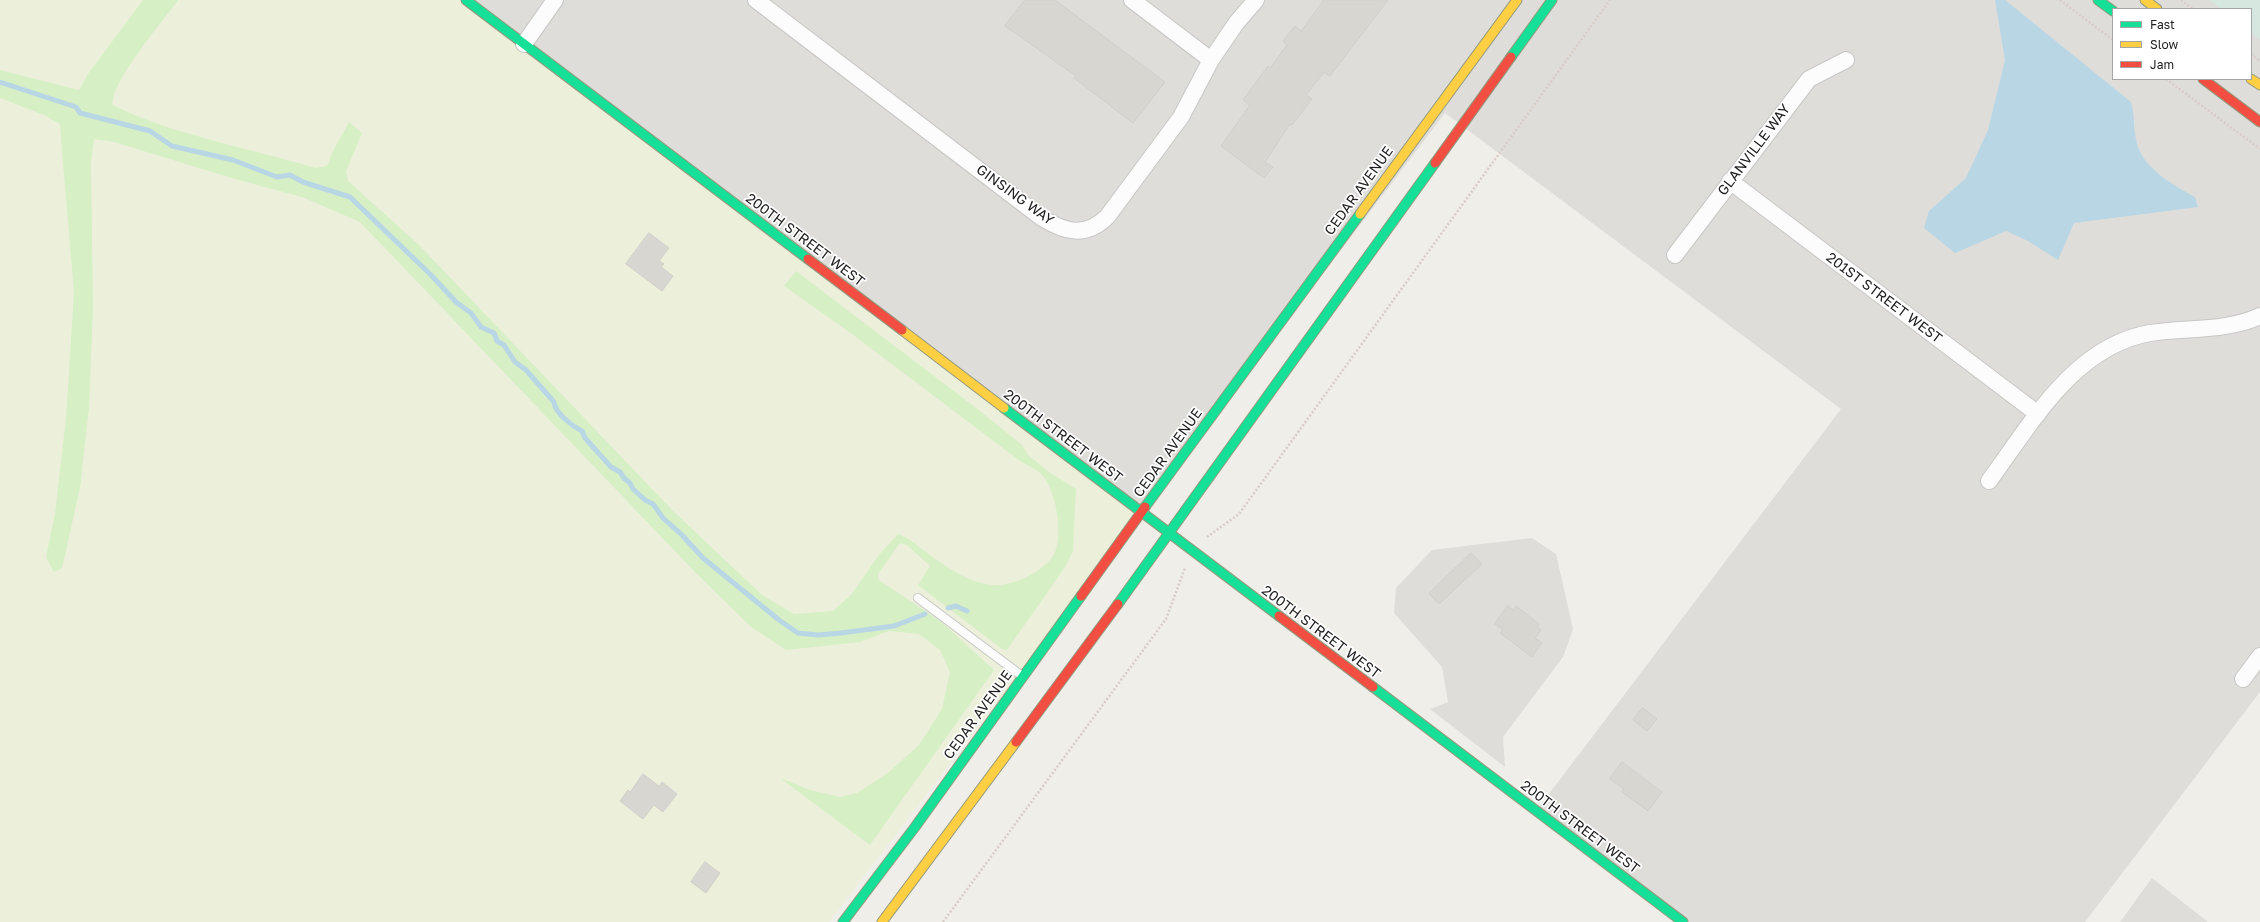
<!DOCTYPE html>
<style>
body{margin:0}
#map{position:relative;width:2260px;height:922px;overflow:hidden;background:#efeee9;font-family:"Golos Text",sans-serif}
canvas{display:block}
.legend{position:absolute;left:2112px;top:8px;width:140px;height:72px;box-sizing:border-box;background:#fff;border:1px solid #a6a6a6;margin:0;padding:5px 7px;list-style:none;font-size:12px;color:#202020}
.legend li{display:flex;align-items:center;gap:8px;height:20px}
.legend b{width:20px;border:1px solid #a6a6a6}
</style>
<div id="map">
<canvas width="2260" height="922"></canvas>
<ul class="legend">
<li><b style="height:5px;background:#16e098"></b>Fast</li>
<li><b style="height:5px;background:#ffcf43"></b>Slow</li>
<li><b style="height:5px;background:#f24e42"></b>Jam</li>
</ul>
</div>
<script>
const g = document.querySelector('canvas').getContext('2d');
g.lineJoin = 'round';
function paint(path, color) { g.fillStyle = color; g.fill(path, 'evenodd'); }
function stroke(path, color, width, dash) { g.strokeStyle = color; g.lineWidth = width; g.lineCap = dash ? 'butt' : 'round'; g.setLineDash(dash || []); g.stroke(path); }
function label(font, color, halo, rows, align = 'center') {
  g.font = font + ' "Golos Text",sans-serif'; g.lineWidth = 3.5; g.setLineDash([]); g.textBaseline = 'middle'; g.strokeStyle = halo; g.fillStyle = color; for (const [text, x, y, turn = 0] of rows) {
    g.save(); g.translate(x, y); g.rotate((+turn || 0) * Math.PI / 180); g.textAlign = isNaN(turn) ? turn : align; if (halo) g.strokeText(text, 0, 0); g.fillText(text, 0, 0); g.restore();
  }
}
paint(new Path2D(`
 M466 0H2260V692L2085 922H1683L1536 811 1841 409 1445 113 1141 513ZM2113 9H2251V79H2113Z
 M1532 538 1556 554 1573 629 1563 657 1503 737 1505 767 1430 709 1448 702 1442 667 1394 613 1396 588 1432 550Z
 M2152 878 2208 922H2120Z`), '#deddda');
paint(new Path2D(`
 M0 0H466L1141 513 829 922H0Z`), '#ecf0db');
paint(new Path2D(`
 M143 0H178C164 20 109 84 113 105 172 135 250 148 315 168L327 166 333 151 349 122 362 133 346 171 348 181 420 246 673 511 762 595 794 614 833 611 851 595 879 555 898 534C908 538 915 543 923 550 944 565 967 583 993 585 1012 587 1048 570 1055 552 1063 532 1056 492 1043 476 1038 470 1027 465 1020 461L848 331 784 286 796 271 980 411 1022 445 1028 455 1049 472 1076 489 1073 551 1065 567 1007 650 1002 649 918 585 930 566 907 545 900 543 878 574 879 580 939 620 994 670 870 845 780 778 810 790 840 797 857 793 889 772 919 745 942 709 950 672 940 650 919 634 889 631 860 642 786 650 751 627 695 572 360 222 302 197 235 179 114 142 94 139 91 162 93 308 89 408 80 488 62 568 54 572 46 557 55 514 66 418 74 292 61 140 60 124 44 115 0 98V70L79 90 88 74Z`), '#d6efc5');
paint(new Path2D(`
 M2209 0H2260V40L2251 33V9H2221Z`), '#d6e7df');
paint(new Path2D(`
 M1995 0H2005L2131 102C2135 116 2133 126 2136 139 2140 167 2173 185 2195 197L2198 207 2074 223 2058 260 2028 241 2006 231 1955 253 1924 228 1929 211 1966 178 1988 130 2005 60Z`), '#b9d6e5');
stroke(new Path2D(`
 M0 82 76 107 80 113 150 131 172 146 233 160 277 177 290 175 303 182 350 197 431 275 456 302 471 313 481 327 494 333 497 341 504 345 515 362 526 370 554 402C555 413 572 426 582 431L585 438 611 467 620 472 624 478 630 483 633 489 645 500 653 504 663 518 682 535 703 558 779 620 798 633 818 635 841 633 894 626 925 614
 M948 608 956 606 967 611`), '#b9d6e5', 5);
const building = new Path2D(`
 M1025 0H1055L1165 82 1133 123 1074 78 1076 76 1005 26Z
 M1324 0H1388L1330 76 1324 72 1306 95 1312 99 1292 125 1290 124 1265 162 1273 167 1264 178 1221 146 1250 105 1243 100 1268 66 1270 68 1287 45 1283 41 1295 26 1301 31Z
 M649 233 669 248 659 261 664 264 661 267 673 276 662 291 626 264Z
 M1471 553 1482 564 1439 604 1429 594Z
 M1508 606 1513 610 1516 606 1539 624 1537 627 1541 630 1535 638 1542 643 1532 657 1500 633 1503 630 1495 624Z
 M1643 708 1657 719 1647 731 1633 720Z
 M1622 762 1662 792 1648 811 1622 792 1624 789 1610 779Z
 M643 774 659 786 662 782 677 794 663 812 654 805 643 819 620 801 628 790 630 792Z
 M705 862 720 873 706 893 691 882Z`);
paint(building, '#d8d6d1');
stroke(building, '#d2cfca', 1);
const lane = new Path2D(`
 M918 598 1022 676`);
const street = new Path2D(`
 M756 0 1042 218C1065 232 1085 238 1107 217L1181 117 1211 60 1237 22 1256 0
 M1132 0 1211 60
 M524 44 555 0
 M1730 181 2038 414
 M1675 255 1809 79 1846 60
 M1989 481C2031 424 2074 346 2150 333 2186 327 2226 332 2260 316
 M2243 679 2260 656`);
const fast = new Path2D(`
 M466 0 808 259
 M2098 0 2113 11
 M1511 57 1552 0
 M1004 408 1279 616
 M1145 507 1360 214
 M1118 604 1435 163
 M1373 687 1683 922
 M843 922 915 827 1081 596`);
const slow = new Path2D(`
 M2145 0 2157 9
 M2251 79 2260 85
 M1360 214 1517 0
 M902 330 1004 408
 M882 922 1016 742`);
const jam = new Path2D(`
 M2203 79 2260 122
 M1435 163 1511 57
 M808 259 902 330
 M1081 596 1145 507
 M1279 616 1373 687
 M1016 742 1118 604`);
stroke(lane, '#c7c7c5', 10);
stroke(street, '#c7c7c5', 18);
stroke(fast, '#949a7f', 11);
stroke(slow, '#949a7f', 11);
stroke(jam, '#949a7f', 11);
stroke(new Path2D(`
 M2060 0 2113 40
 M2181 0 2193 9
 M2251 54 2260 61
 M2166 79 2260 149
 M1207 537 1239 514 1610 0
 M943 922 1166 619 1185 568`), '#d8ccc7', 2.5, [2, 2]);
stroke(lane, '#fdfcfc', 8);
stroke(street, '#fdfcfc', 16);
stroke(fast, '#16e098', 9);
stroke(slow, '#ffcf43', 9);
stroke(jam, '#f24e42', 9);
label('14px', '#202020', '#fff', [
 ["GLANVILLE WAY",1754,150,-53],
 ["CEDAR AVENUE",1359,191,-54],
 ["GINSING WAY",1015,195,36],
 ["200TH STREET WEST",805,240,37],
 ["201ST STREET WEST",1884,298,37],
 ["200TH STREET WEST",1063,436,37],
 ["CEDAR AVENUE",1168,453,-54],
 ["200TH STREET WEST",1321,632,37],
 ["CEDAR AVENUE",978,715,-54],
 ["200TH STREET WEST",1580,827,37]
]);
</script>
